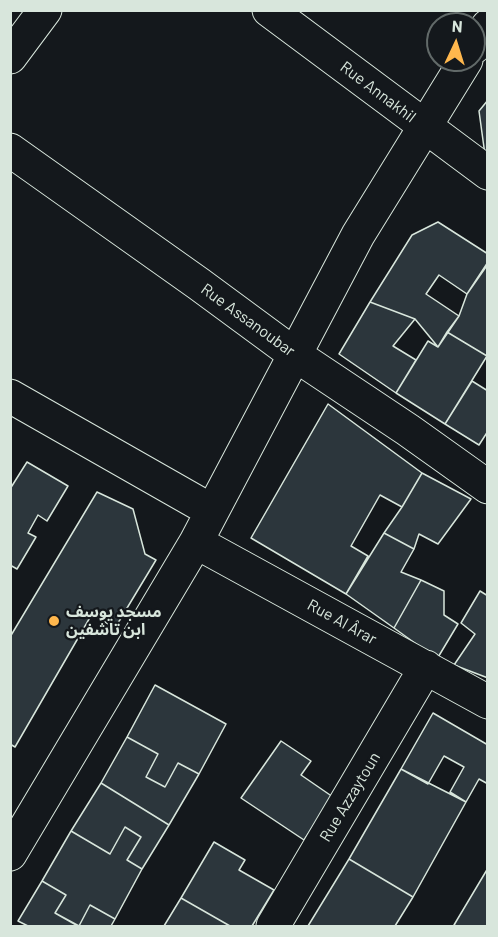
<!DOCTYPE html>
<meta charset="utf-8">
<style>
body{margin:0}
#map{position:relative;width:498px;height:937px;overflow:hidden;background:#14181c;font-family:Barlow,sans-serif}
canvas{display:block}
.frame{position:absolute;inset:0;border:12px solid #d8e6dc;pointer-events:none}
.north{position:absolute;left:426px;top:12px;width:60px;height:60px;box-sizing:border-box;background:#14181c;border:2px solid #626a69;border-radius:50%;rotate:4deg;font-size:16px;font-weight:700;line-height:24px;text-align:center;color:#d8e6dc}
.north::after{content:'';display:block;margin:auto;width:21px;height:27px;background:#ffb74d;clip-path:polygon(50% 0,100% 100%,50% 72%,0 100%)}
</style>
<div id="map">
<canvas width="498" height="937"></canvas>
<div class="frame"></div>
<div class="north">N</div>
</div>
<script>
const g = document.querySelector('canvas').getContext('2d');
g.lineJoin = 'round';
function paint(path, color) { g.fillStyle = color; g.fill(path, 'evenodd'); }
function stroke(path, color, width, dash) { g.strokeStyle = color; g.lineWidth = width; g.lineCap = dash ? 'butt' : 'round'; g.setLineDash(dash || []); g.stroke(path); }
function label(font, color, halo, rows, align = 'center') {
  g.font = font + ' Barlow,"Noto Sans Arabic",sans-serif'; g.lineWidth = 4.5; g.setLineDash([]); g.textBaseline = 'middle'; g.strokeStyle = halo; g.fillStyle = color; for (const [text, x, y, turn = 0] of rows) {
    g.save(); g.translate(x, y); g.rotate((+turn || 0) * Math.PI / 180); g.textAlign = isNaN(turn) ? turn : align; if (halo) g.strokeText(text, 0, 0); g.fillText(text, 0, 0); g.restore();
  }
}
const building = new Path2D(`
 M488 100V156L485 155 479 111Z
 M438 222 488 254V262L467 294 439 275 426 294 459 316 438 347 415 319 370 302 412 235Z
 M488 264V356H487L447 332 459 316 467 294Z
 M370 302 415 319 393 346 416 360 396 393 339 354Z
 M447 332 487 356 445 424 396 393 428 341 438 347Z
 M472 381 488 391V431L479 445 445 424Z
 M328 404 422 473 402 507 380 495 351 546 368 556 346 594 251 538Z
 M27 462 68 486 47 521 38 515 28 533 36 537 17 569 10 565V489Z
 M422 473 471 499 438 544 419 534 414 549 384 533 402 507Z
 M97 492 133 509 145 554 156 560 115 628 92 614 15 747 10 744V637Z
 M384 533 414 549 401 572 421 580 394 628 346 594Z
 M421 580 444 591V615L458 624 437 659 394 628Z
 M480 591 488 596V678L454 665 475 634 461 623Z
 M155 685 226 724 199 774 178 763 165 787 146 777 158 754 127 737Z
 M433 713 488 745V784L479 779 466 802 450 792 464 767 444 756 428 784 401 769Z
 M127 737 158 754 146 777 165 787 178 763 199 774 169 825 101 783Z
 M281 741 311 761 301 775 333 797 304 840 241 798Z
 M401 769 466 802 413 897 349 859Z
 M101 783 169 825 142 869 127 860 141 837 125 827 110 854 71 831Z
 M125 827 141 837 127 860 142 869 115 919 90 905 79 926 55 913 66 895 42 881 71 831 110 854Z
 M214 842 245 860 239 870 274 890 252 926H230L181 898Z
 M349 859 413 897 395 926H308Z
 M488 868V926H456L454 925Z
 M42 881 66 895 55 913 78 926H28L18 921Z
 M181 898 230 926H164Z
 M90 905 115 919 111 926H79Z`);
paint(building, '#2c363c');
stroke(building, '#d8e6dc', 1.5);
const minor = new Path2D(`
 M269 10 488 173
 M474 47 488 26
 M10 57 45 10
 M10 150 199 284 294 354 408 430 488 487
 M10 396 212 511
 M196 542 488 702
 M10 854 196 542 358 235 466 60
 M273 926 426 667`);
stroke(minor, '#d8e6dc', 35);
stroke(minor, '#14181c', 33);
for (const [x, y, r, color] of [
 [54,621,6,"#ffb74d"]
]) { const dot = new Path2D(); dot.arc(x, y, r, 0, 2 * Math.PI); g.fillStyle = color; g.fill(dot); stroke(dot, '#14181c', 2); }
label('16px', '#d8e6dc', '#14181c', [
 ["Rue Annakhil",378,92,37],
 ["Rue Assanoubar",248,320,36],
 ["Rue Al Ârar",342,622,29],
 ["Rue Azzaytoun",350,797,-59]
]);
label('bold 16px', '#d8e6dc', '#14181c', [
 ["مسجد يوسف",66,612],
 ["ابن تاشفين",66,630]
], 'left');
</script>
